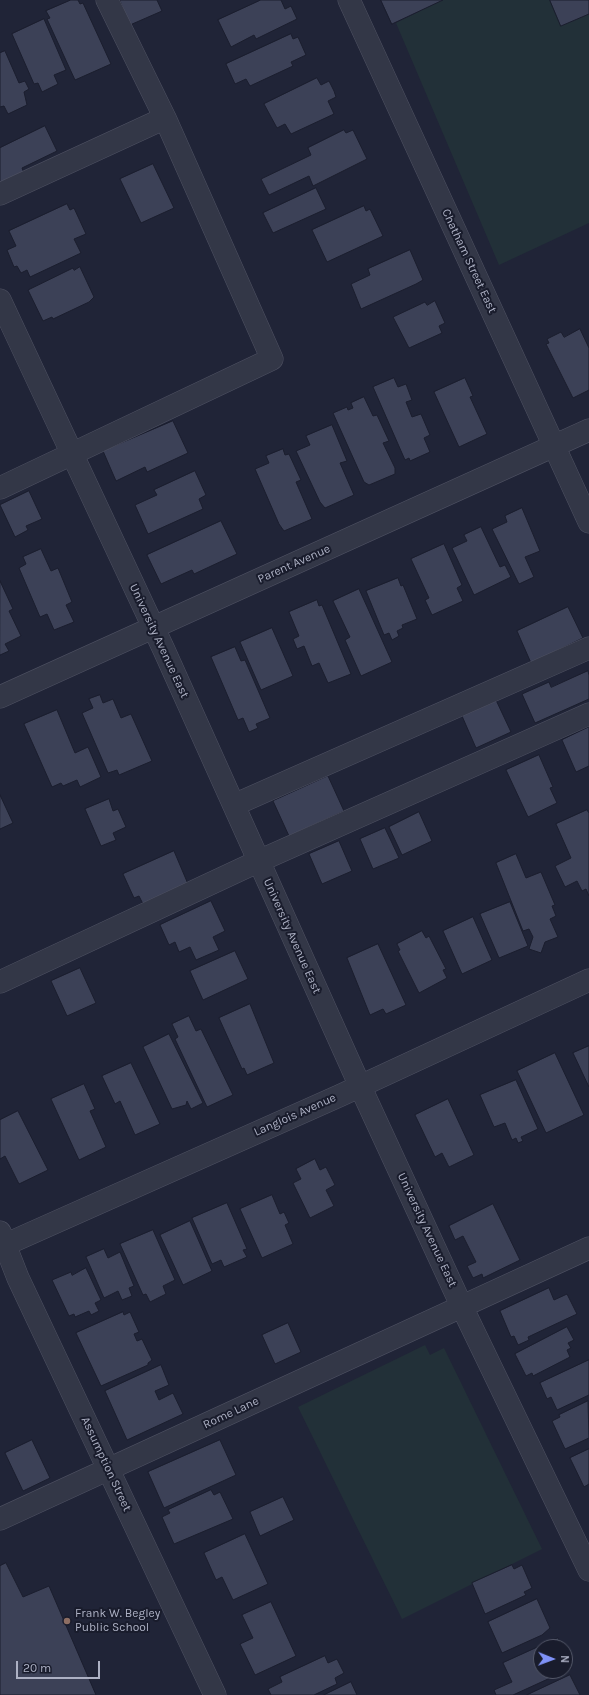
<!DOCTYPE html>
<style>
body{margin:0}
#map{position:relative;width:589px;height:1695px;overflow:hidden;background:#202437;font-family:Karla,sans-serif}
canvas{display:block}
.north{position:absolute;left:533px;top:1639px;width:40px;height:40px;box-sizing:border-box;background:#191c2c;border:1px solid #545869;border-radius:50%;rotate:91deg;font-size:11px;font-weight:700;line-height:16px;text-align:center;color:#adb1c4}
.north::after{content:'';display:block;margin:auto;width:14px;height:18px;background:#7f92f7;clip-path:polygon(50% 0,100% 100%,50% 72%,0 100%)}
.scale{position:absolute;left:16px;top:1661px;width:84px;height:18px;box-sizing:border-box;border:2px solid #adb1c4;border-top:0;padding-left:5px;font-size:12px;line-height:14px;white-space:nowrap;color:#adb1c4;-webkit-text-stroke:3px #191c2c;paint-order:stroke}
</style>
<div id="map">
<canvas width="589" height="1695"></canvas>
<div class="north">N</div>
<div class="scale">20 m</div>
</div>
<script>
const g = document.querySelector('canvas').getContext('2d');
g.lineJoin = 'round';
function paint(path, color) { g.fillStyle = color; g.fill(path, 'evenodd'); }
function stroke(path, color, width, dash) { g.strokeStyle = color; g.lineWidth = width; g.lineCap = dash ? 'butt' : 'round'; g.setLineDash(dash || []); g.stroke(path); }
function label(font, color, halo, rows, align = 'center') {
  g.font = font + ' Karla,sans-serif'; g.lineWidth = 4; g.setLineDash([]); g.textBaseline = 'middle'; g.strokeStyle = halo; g.fillStyle = color; for (const [text, x, y, turn = 0] of rows) {
    g.save(); g.translate(x, y); g.rotate((+turn || 0) * Math.PI / 180); g.textAlign = isNaN(turn) ? turn : align; if (halo) g.strokeText(text, 0, 0); g.fillText(text, 0, 0); g.restore();
  }
}
paint(new Path2D(`
 M442 0H589V223L499 265 396 23Z
 M425 1345 430 1355 444 1348 542 1549 402 1619 298 1407Z`), '#223038');
const building = new Path2D(`
 M71 0H78L80 4 83 3 111 64 75 80 47 19 50 18 46 11Z
 M120 0H157L162 11 130 25Z
 M261 0H281L285 9 291 6 297 19 256 39 254 35 231 47 218 20Z
 M381 0H443L392 24Z
 M550 0H589V14L561 26Z
 M44 19 66 70 54 75 58 84 42 92 38 83 34 84 12 34Z
 M291 34 293 39 298 37 306 55 291 62 293 66 250 86 246 79 235 84 226 64Z
 M5 51 19 83 25 81 29 89 24 92 27 105 8 114 4 106 0 107V53Z
 M317 78 321 85 329 81 334 91 336 97 328 101 334 114 291 134 285 124 277 128 264 104Z
 M45 126 57 151 22 168 24 173 0 184V148Z
 M344 130 346 133 353 130 367 159 313 186 309 176 269 195 261 179 311 155 308 148Z
 M153 164 174 208 141 223 120 179Z
 M316 188 326 209 273 233 263 213Z
 M67 204 70 210 74 208 86 234 74 239 81 253 30 277 27 270 21 273 17 266 14 267 7 250 16 246 9 231Z
 M364 206 366 211 370 209 383 236 327 262 312 230Z
 M410 250 423 280 416 284 361 309 351 284 370 275 368 269Z
 M80 267 94 297 89 302 53 319 52 317 43 321 28 290 73 268 74 270Z
 M435 301 445 323 439 326 442 333 409 348 393 317 425 302 427 305Z
 M580 329 589 348V390L573 398 546 344 549 343 547 339 561 332 564 337Z
 M394 378 398 387 406 384 412 400 406 402 412 417 421 414 430 435 424 438 430 452 410 461 409 458 405 460 373 387Z
 M465 378 473 396 470 397 487 434 459 447 434 392Z
 M364 397 373 416 377 415 389 441 383 443 395 468V474L369 485 364 482 333 413 347 407 348 410 353 408 351 403Z
 M173 421 188 453 147 472 145 467 116 481 103 451Z
 M332 425 347 461 340 463 354 495 325 508 320 502 296 451 310 445 306 436Z
 M283 449 285 455 289 454 301 480 296 482 312 519 284 531 279 524 255 469 269 463 266 456Z
 M195 471 206 495 199 499 203 509 148 534 135 505 157 495 154 490Z
 M29 491 42 519 26 526 28 530 15 537 0 505Z
 M522 508 540 551 525 557 534 577 519 584 492 529 507 522 505 516Z
 M221 521 237 554 194 574 192 570 161 584 147 555Z
 M481 527 500 567 505 565 511 577 474 595 452 548 467 541 464 535Z
 M444 544 462 585 457 588 463 601 432 615 425 600 429 598 411 559Z
 M41 549 51 571 58 568 72 602 66 605 74 622 54 630 47 614 40 617 19 568 26 564 23 557Z
 M398 578 401 586 403 585 417 619 402 625 403 628 397 631 399 636 392 640 389 633 384 635 366 591Z
 M0 581 13 609 9 611 21 636 5 644 9 651 0 655Z
 M359 589 392 662 361 676 345 640 350 637 333 601Z
 M317 600 319 606 322 605 351 674 328 683 319 663 312 666 304 646 297 649 293 639 299 636 289 612Z
 M568 607 583 638 531 663 517 631Z
 M272 628 293 676 261 690 240 642Z
 M235 647 241 661 245 660 270 718 256 724 258 728 249 732 243 718 238 720 211 657Z
 M588 671 589 675V699L535 723 522 694 549 682 551 687Z
 M100 695 103 703 113 699 121 718 131 714 152 761 119 775 117 770 108 773 82 713 93 708 89 699Z
 M496 700 511 732 476 748 462 716Z
 M57 710 75 753 88 747 101 777 80 787 77 780 63 786 61 783 52 787 24 724Z
 M589 727V766L576 772 562 740Z
 M539 755 553 787 550 788 557 803 528 817 506 770Z
 M328 776 344 811 289 836 273 801Z
 M0 795 13 823 0 829Z
 M109 799 113 811 118 809 126 827 113 833 116 840 101 846 85 809Z
 M587 810 589 813V896L586 889 582 891 577 881 565 887 555 866 571 858 556 824Z
 M419 812 432 841 402 855 389 827Z
 M385 828 399 858 373 869 360 839Z
 M339 841 352 871 322 884 309 854Z
 M174 851 188 884 143 904 139 896 134 898 123 874Z
 M516 854 526 878 541 872 555 905 552 906 556 916 550 919 558 937 545 942 541 953 529 949 533 937 529 929 523 931 496 863Z
 M211 901 225 931 213 937 219 950 196 960 190 947 179 952 175 942 169 945 160 925Z
 M510 902 528 946 499 958 480 914Z
 M473 917 492 960 462 974 443 931Z
 M422 931 426 938 429 936 446 969 443 970 447 978 419 993 398 951 400 950 397 944Z
 M378 944 406 1005 386 1014 383 1009 370 1015 347 958Z
 M235 951 248 979 203 1000 190 971Z
 M80 968 96 1003 67 1016 51 981Z
 M250 1004 274 1063 247 1075 244 1068 242 1069 219 1018Z
 M189 1016 196 1031 201 1029 233 1095 207 1107 175 1039 178 1037 172 1024Z
 M169 1034 203 1103 191 1109 187 1101 186 1105 172 1109 143 1047Z
 M589 1046V1087L573 1053Z
 M555 1053 584 1115 546 1133 517 1071Z
 M131 1063 160 1124 135 1135 120 1101 115 1104 102 1076Z
 M516 1080 538 1129 521 1137 523 1141 518 1143 516 1138 512 1140 505 1123 494 1127 480 1095Z
 M84 1084 95 1109 90 1111 106 1147 79 1160 51 1099Z
 M448 1099 474 1155 449 1167 442 1153 435 1157 415 1115Z
 M18 1111 48 1170 19 1184 5 1156 0 1159V1120Z
 M315 1159 320 1170 326 1167 335 1185 326 1190 334 1206 310 1218 293 1183 301 1179 296 1169Z
 M272 1195 280 1214 284 1212 289 1223 285 1225 293 1244 262 1258 240 1209Z
 M227 1203 247 1249 243 1250 247 1257 224 1267 221 1260 212 1264 192 1218Z
 M493 1204 520 1260 483 1278 482 1274 473 1278 467 1266 476 1262 463 1236 455 1240 449 1226Z
 M190 1221 212 1271 183 1285 160 1235Z
 M153 1230 175 1280 163 1286 166 1294 150 1302 146 1294 143 1295 120 1244Z
 M104 1249 108 1258 120 1252 134 1286 129 1288 132 1296 122 1300 118 1291 104 1298 86 1257Z
 M86 1268 101 1300 95 1303 99 1311 91 1315 89 1311 75 1317 74 1314 69 1316 52 1280 71 1272 72 1275Z
 M549 1288 554 1300 567 1294 577 1314 528 1337 529 1340 518 1345 514 1336 511 1337 500 1311Z
 M123 1312 124 1315 130 1312 139 1332 134 1334 137 1341 142 1339 152 1360 148 1363V1365L101 1386 76 1333Z
 M288 1323 301 1352 275 1364 262 1335Z
 M567 1327 574 1340 568 1343 571 1348 567 1350 570 1357 533 1376 532 1373 526 1376 515 1354Z
 M589 1360V1395L557 1410 551 1397 547 1399 540 1383Z
 M161 1365 169 1385 155 1391 159 1400 173 1393 183 1414 127 1440 105 1391Z
 M588 1401 589 1438 565 1449 552 1421 560 1417 559 1415Z
 M32 1440 50 1478 23 1491 5 1453Z
 M220 1440 236 1475 164 1508 148 1472Z
 M589 1449V1484L584 1487 570 1458Z
 M211 1490 214 1495 220 1492 233 1519 174 1544 162 1517 170 1513 168 1510Z
 M283 1497 294 1520 260 1536 250 1512Z
 M245 1534 268 1584 233 1600 222 1577 216 1580 204 1553Z
 M6 1563 23 1597 49 1586 96 1695H0V1566Z
 M512 1565 514 1569 522 1565 532 1588 524 1592 526 1595 485 1614 472 1583Z
 M537 1599 550 1628 542 1635 502 1653 488 1622Z
 M271 1602 296 1656 255 1675 240 1644 253 1638 242 1615Z
 M558 1638 562 1647H541V1671H565V1654L572 1668 513 1695H496L494 1690 512 1682 503 1663Z
 M325 1656 328 1663 337 1659 344 1673 335 1678 337 1684 314 1695H271L268 1689 282 1682 280 1677Z
 M570 1675 580 1695H527Z
 M351 1682 357 1695H324Z`);
paint(building, '#3c4157');
stroke(building, '#1b1e2e', 1);
const minor = new Path2D(`
 M349 0 589 522
 M0 194 165 118
 M0 300 164 650 360 1086 462 1307 589 1570
 M0 488 272 359 165 118 107 0
 M0 697 589 430
 M234 805 589 648
 M0 982 259 861 589 714
 M0 1232 18 1278 215 1695
 M0 1247 339 1096 589 980
 M0 1519 589 1248`);
stroke(minor, '#4e5162', 23);
stroke(minor, '#333747', 22);
for (const [x, y, r, color] of [
 [67,1621,4,"#8d6e63"]
]) { const dot = new Path2D(); dot.arc(x, y, r, 0, 2 * Math.PI); g.fillStyle = color; g.fill(dot); stroke(dot, '#191c2c', 1.5); }
label('12px', '#adb1c4', '#191c2c', [
 ["Chatham Street East",469,261,65],
 ["Parent Avenue",294,564,-24],
 ["University Avenue East",159,641,65],
 ["University Avenue East",292,936,66],
 ["Langlois Avenue",295,1115,-24],
 ["University Avenue East",427,1230,65],
 ["Rome Lane",231,1413,-25],
 ["Assumption Street",106,1464,65]
]);
label('12px', '#adb1c4', '#191c2c', [
 ["Frank W. Begley",75,1614],
 ["Public School",75,1628]
], 'left');
</script>
